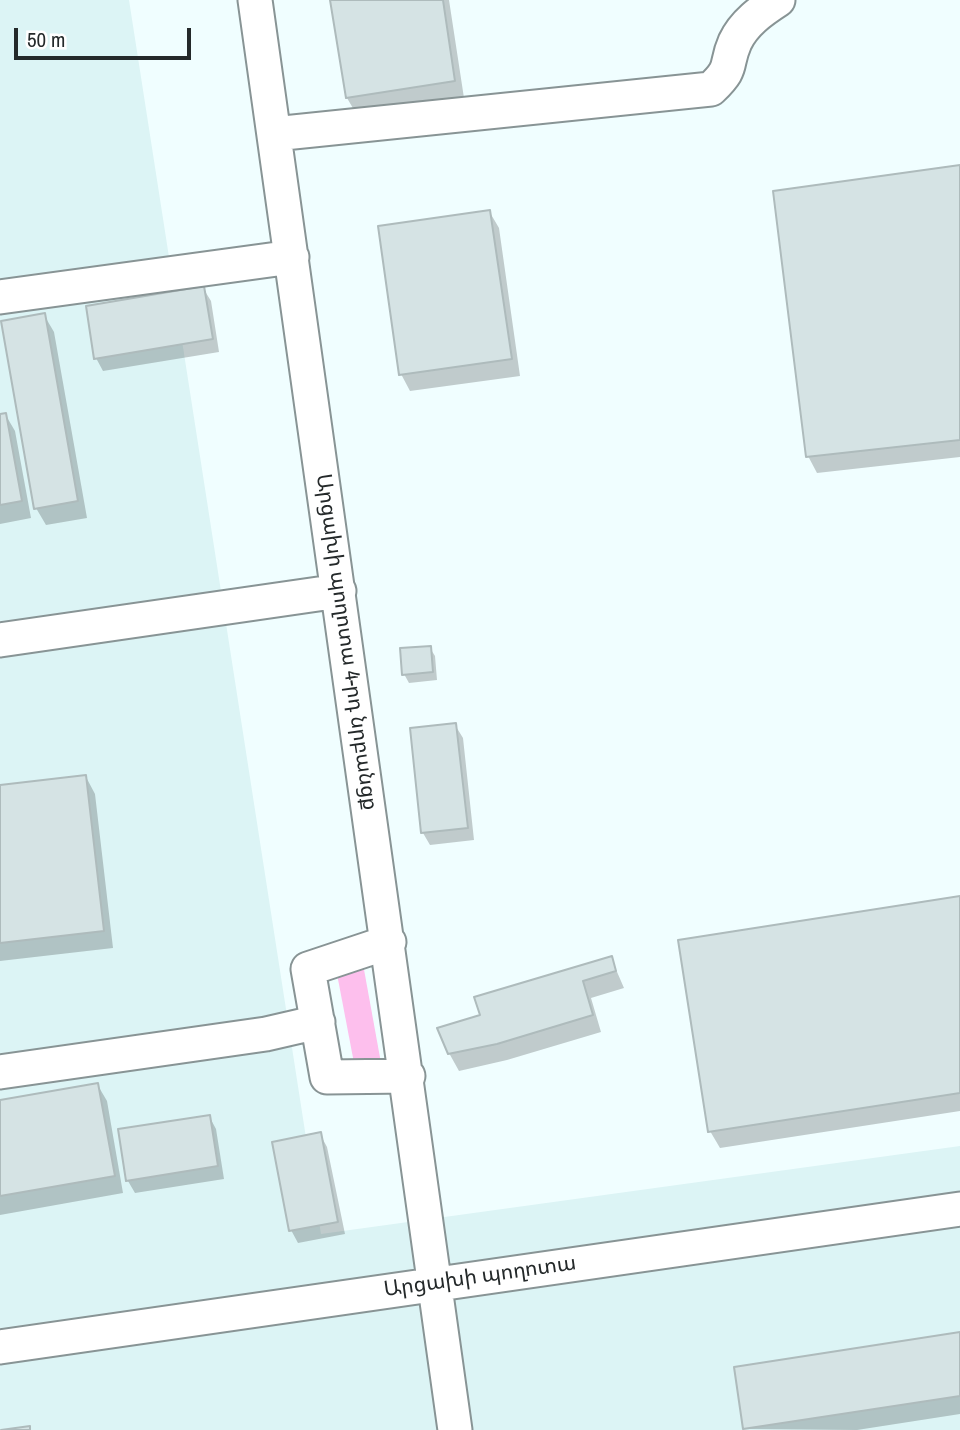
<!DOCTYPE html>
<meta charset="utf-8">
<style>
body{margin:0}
#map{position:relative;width:960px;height:1430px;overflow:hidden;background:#f0feff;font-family:"Archivo Narrow",sans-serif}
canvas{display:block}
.scale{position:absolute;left:14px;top:28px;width:177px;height:32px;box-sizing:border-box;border:4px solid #24292a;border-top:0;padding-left:9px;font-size:21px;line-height:24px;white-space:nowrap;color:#24292a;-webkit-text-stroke:5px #fff;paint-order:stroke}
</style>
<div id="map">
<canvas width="960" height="1430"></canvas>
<div class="scale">50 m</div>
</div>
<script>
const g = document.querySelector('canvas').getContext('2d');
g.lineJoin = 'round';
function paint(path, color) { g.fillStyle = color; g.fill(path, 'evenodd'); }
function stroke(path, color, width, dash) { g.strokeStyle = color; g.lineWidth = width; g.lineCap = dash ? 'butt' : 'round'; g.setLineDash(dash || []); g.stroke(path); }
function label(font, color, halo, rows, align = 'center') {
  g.font = font + ' "Archivo Narrow","Noto Sans Armenian",sans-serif'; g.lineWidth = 7; g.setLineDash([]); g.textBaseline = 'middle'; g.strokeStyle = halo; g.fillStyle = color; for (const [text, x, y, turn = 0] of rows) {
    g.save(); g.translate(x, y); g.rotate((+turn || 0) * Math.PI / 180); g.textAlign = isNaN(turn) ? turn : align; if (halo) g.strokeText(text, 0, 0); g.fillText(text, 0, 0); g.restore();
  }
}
paint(new Path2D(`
 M0 0H129L321 1234 960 1146V1430H0Z`), '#dcf4f5');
paint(new Path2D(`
 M363 964 381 1063H354L337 974Z`), '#fdbfed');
paint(new Path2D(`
 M332 0H449L464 98 357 115 347 98Z
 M960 167V457L817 473 808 456Z
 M489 211 499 228 520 376 410 391 401 374Z
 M203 288 211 301 219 352 103 371 96 358Z
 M44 315 54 332 87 518 46 525 36 508Z
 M5 414 15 431 31 518 0 524V415Z
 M430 648 435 656 437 680 409 683 404 674Z
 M455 725 463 738 474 840 430 845 423 833Z
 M86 777 95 794 113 948 0 961V786Z
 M960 898V1111L720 1148 710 1131Z
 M611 958 624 988 591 998 601 1032 507 1060 459 1071 449 1053Z
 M97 1084 107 1101 123 1193 0 1215V1102Z
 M209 1116 216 1129 224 1179 135 1193 128 1181Z
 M320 1134 327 1147 345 1234 298 1243 291 1230Z
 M960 1333V1414L857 1430 745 1429 736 1368Z`), '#0003');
const building = new Path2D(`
 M330 0H443L455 81 346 98Z
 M960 165V440L806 457 773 191Z
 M490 210 512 359 399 375 378 226Z
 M204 286 213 339 94 359 86 306Z
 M45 313 78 501 34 509 1 321Z
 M6 413 22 501 0 505V414Z
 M431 646 433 672 402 675 400 648Z
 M456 723 468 828 421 833 410 728Z
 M86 775 104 931 0 943V785Z
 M960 896V1093L708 1132 678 940Z
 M612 956 616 971 583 981 593 1015 497 1044 448 1054 437 1028 480 1015 474 997Z
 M98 1083 115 1176 0 1196V1100Z
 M210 1115 218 1166 126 1181 118 1129Z
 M321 1132 338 1222 289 1231 272 1142Z
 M960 1332V1396L743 1429 734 1367Z
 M30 1426V1430H1Z`);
paint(building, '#d5e3e4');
stroke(building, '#aebbbc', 2);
const minor = new Path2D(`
 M255 0 455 1430
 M274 134 711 89C735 66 724 67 735 42 744 23 761 11 778 0
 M0 297 292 257
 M0 640 339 591
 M389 942 308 969 327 1077 408 1076
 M0 1072 266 1034 318 1022
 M0 1347 960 1209`);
stroke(minor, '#889495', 37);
stroke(minor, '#fff', 33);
label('21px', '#24292a', '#fff', [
 ["Արցախի պողոտա 4-րդ նրբանցք",346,642,82],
 ["Արցախի պողոտա",480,1277,-8]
]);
</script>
